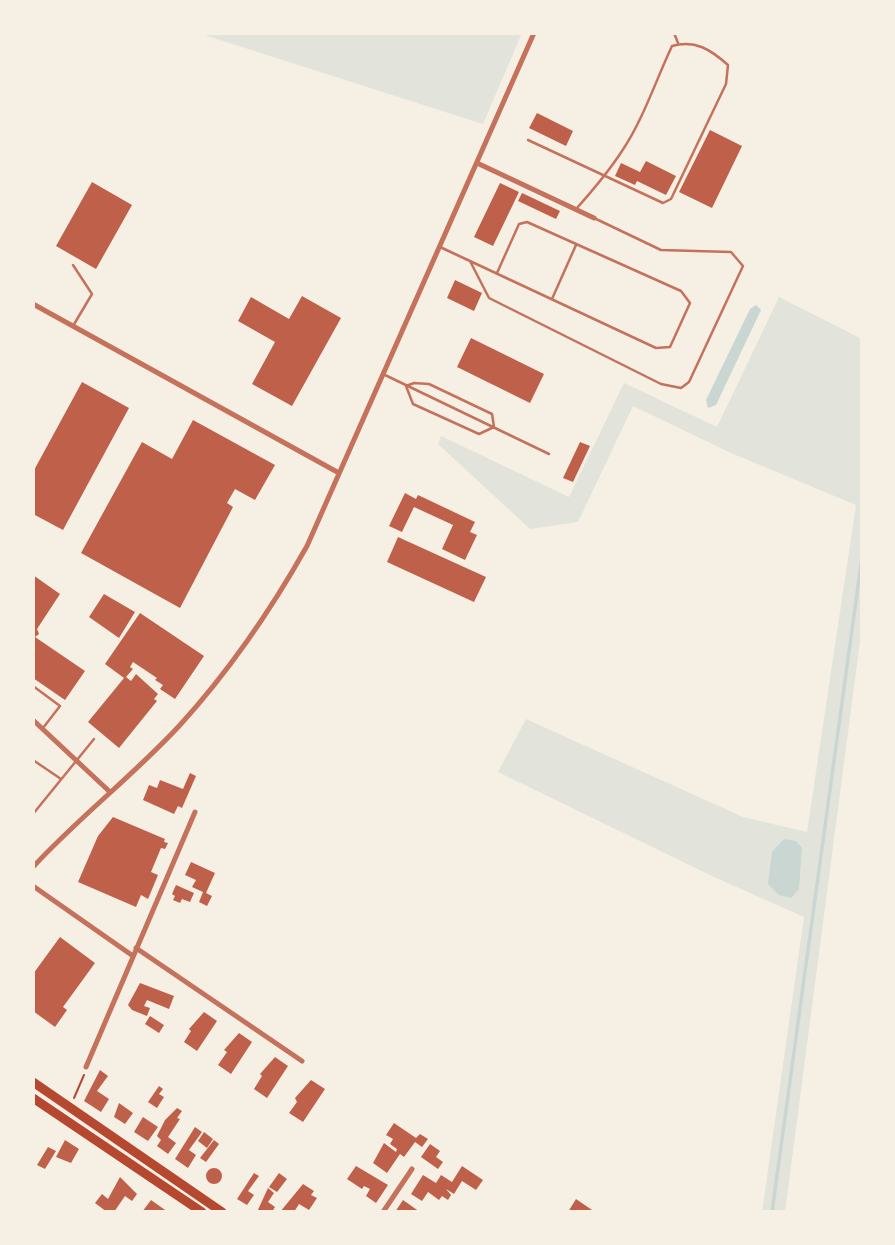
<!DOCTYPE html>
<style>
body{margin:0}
#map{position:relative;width:895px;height:1245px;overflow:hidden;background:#f6efe4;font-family:"Times New Roman",serif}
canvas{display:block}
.frame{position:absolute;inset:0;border:35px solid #f6efe4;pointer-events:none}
</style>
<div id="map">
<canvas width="895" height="1245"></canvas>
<div class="frame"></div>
</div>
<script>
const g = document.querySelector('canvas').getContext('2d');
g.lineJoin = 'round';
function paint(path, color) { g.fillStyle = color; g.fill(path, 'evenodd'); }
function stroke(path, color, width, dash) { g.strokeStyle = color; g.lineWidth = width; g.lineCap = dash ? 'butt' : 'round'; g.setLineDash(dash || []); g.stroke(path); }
paint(new Path2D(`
 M198 33H522L483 124Z
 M779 297 862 339V626L785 1212H762L804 917 714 877 498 772 526 719 743 817 807 832 856 505 731 453 633 406 578 522 530 529 438 444 441 436 569 497 624 383 717 427Z`), '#e2e4dc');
paint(new Path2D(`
 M756 305 761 310 716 405 708 408 706 400 750 309Z
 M784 839 796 841 802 848 799 889 791 898 779 895 768 884 772 852Z`), '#c9d6d2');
stroke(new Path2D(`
 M772 1212 862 557`), '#c9d6d2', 3.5);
paint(new Path2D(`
 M537 113 573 131 566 146 529 128Z
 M710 130 742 146 712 208 679 192Z
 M646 161 676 176 666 195 637 181 635 185 615 176 621 163 640 172Z
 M92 182 132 205 96 269 56 246Z
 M500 183 519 192 493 246 474 237Z
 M522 193 560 211 556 219 518 201Z
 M455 280 482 293 474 311 447 298Z
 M302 296 341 318 292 406 252 384 275 342 238 321 251 297 289 319Z
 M471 338 544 374 530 403 457 367Z
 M82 382 129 408 63 530 33 514V472Z
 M193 420 275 465 255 500 235 489 227 503 233 507 180 608 81 553 142 442 172 459Z
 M580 442 590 446 573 482 563 478Z
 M405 493 416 499 418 495 475 522 470 532 477 535 465 560 442 549 453 525 414 507 402 532 389 526Z
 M398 537 486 577 474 602 387 562Z
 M33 575 60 594 37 629 39 634 35 637 85 671 65 700 33 678Z
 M104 594 135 612 119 638 89 617Z
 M140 613 204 656 175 699 160 689 163 685 155 680 157 678 133 662 130 667 133 669 126 677 131 681 136 674 158 694 154 699 157 701 119 748 88 722 124 678 105 664Z
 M190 773 196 776 182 808 178 806 174 814 143 800 149 785 157 788 160 780 183 789Z
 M113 817 165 839 164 842 168 843 165 849 161 848 151 872 158 875 148 899 141 895 136 907 78 882 98 836Z
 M191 862 215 873 206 893 212 896 207 906 199 902 203 892 192 887 196 880 185 875Z
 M176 885 194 893 190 902 182 899 180 903 173 900 175 896 172 894Z
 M60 937 95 963 63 1007 67 1010 55 1027 33 1011V974Z
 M140 983 174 996 169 1009 147 1000 144 1006 150 1008 147 1016 132 1010 128 1005Z
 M204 1012 217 1021 197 1051 184 1042 191 1031 189 1029Z
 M150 1016 164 1025 159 1033 145 1024Z
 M239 1033 252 1042 231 1074 218 1065 227 1052 224 1050Z
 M275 1057 288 1066 267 1098 254 1089 262 1076 260 1074Z
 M100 1070 108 1076 97 1091 109 1099 101 1112 84 1101Z
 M311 1080 325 1089 303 1122 289 1113 297 1102 295 1098Z
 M159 1086 163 1089 159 1094 164 1097 157 1108 148 1102Z
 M119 1103 133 1113 125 1124 114 1117Z
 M177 1108 182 1111 177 1118 180 1119 168 1137 176 1143 168 1154 157 1146 161 1140 157 1136 165 1120Z
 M143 1117 158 1127 148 1141 134 1132Z
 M394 1123 416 1138 420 1134 428 1139 422 1147 415 1142 404 1157 400 1154 387 1173 373 1163 384 1143 396 1152 397 1149 390 1144 393 1139 386 1135Z
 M195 1127 202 1132 189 1150 196 1155 188 1168 175 1159Z
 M204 1132 213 1139 207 1148 198 1141Z
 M65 1140 79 1149 71 1163 56 1157Z
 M214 1140 219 1144 206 1162 200 1158Z
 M430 1144 440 1151 436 1157 443 1162 438 1169 421 1157Z
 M48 1147 56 1151 45 1169 37 1165Z
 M356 1166 388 1185 376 1203 366 1196 370 1189 364 1186 362 1189 347 1179Z
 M462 1166 483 1180 476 1190 462 1181 454 1194 446 1189 451 1195 448 1200 442 1196 439 1200 428 1192 422 1201 411 1194 423 1175 436 1183 441 1175 452 1182Z
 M206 1176a8 8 0 1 1 16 0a8 8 0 1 1-16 0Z
 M254 1173 259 1176 248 1191 254 1195 247 1205 237 1199Z
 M279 1173 287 1179 277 1192 269 1187Z
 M120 1177 137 1194 132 1201 125 1196 114 1212H107L95 1203 102 1194 108 1199Z
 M303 1184 314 1191 311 1195 317 1198 309 1210 299 1204 294 1212H280Z
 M268 1188 274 1193 268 1202 275 1207 272 1212H257Z
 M576 1199 595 1212H568Z
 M151 1200 168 1212H142Z
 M403 1200 420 1212H395Z`), '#bf614a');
stroke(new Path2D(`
 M74 1098 84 1075`), '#b5482f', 2);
stroke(new Path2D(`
 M674 33 678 43
 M528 140 663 203 671 199 726 84 728 65C711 50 695 39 672 46 656 80 643 120 622 151 609 171 593 190 577 208
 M440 247 656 348 670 347 690 303 681 291 527 222 519 224 497 273
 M470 261 489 298 661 384 681 388 689 382 743 266 731 252 661 250 594 218
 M552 299 576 245
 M73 326 92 294 73 265
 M385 375 549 454
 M414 383 429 384 492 414 494 427 479 434 413 404 406 386Z
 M33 686 60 706 43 728
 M33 760 61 779
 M33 814 94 739`), '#c5725c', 2.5);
stroke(new Path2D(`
 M477 163 594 218
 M33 304 339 473
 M33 720 110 792
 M33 867C79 817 134 775 180 725 230 670 271 610 307 546L534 33
 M33 886 133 956
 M136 948 302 1061
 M86 1067 195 812
 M383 1212 412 1169`), '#c5725c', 5);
stroke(new Path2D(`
 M33 1082 222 1212
 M33 1098 202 1212`), '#b5482f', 9);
</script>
